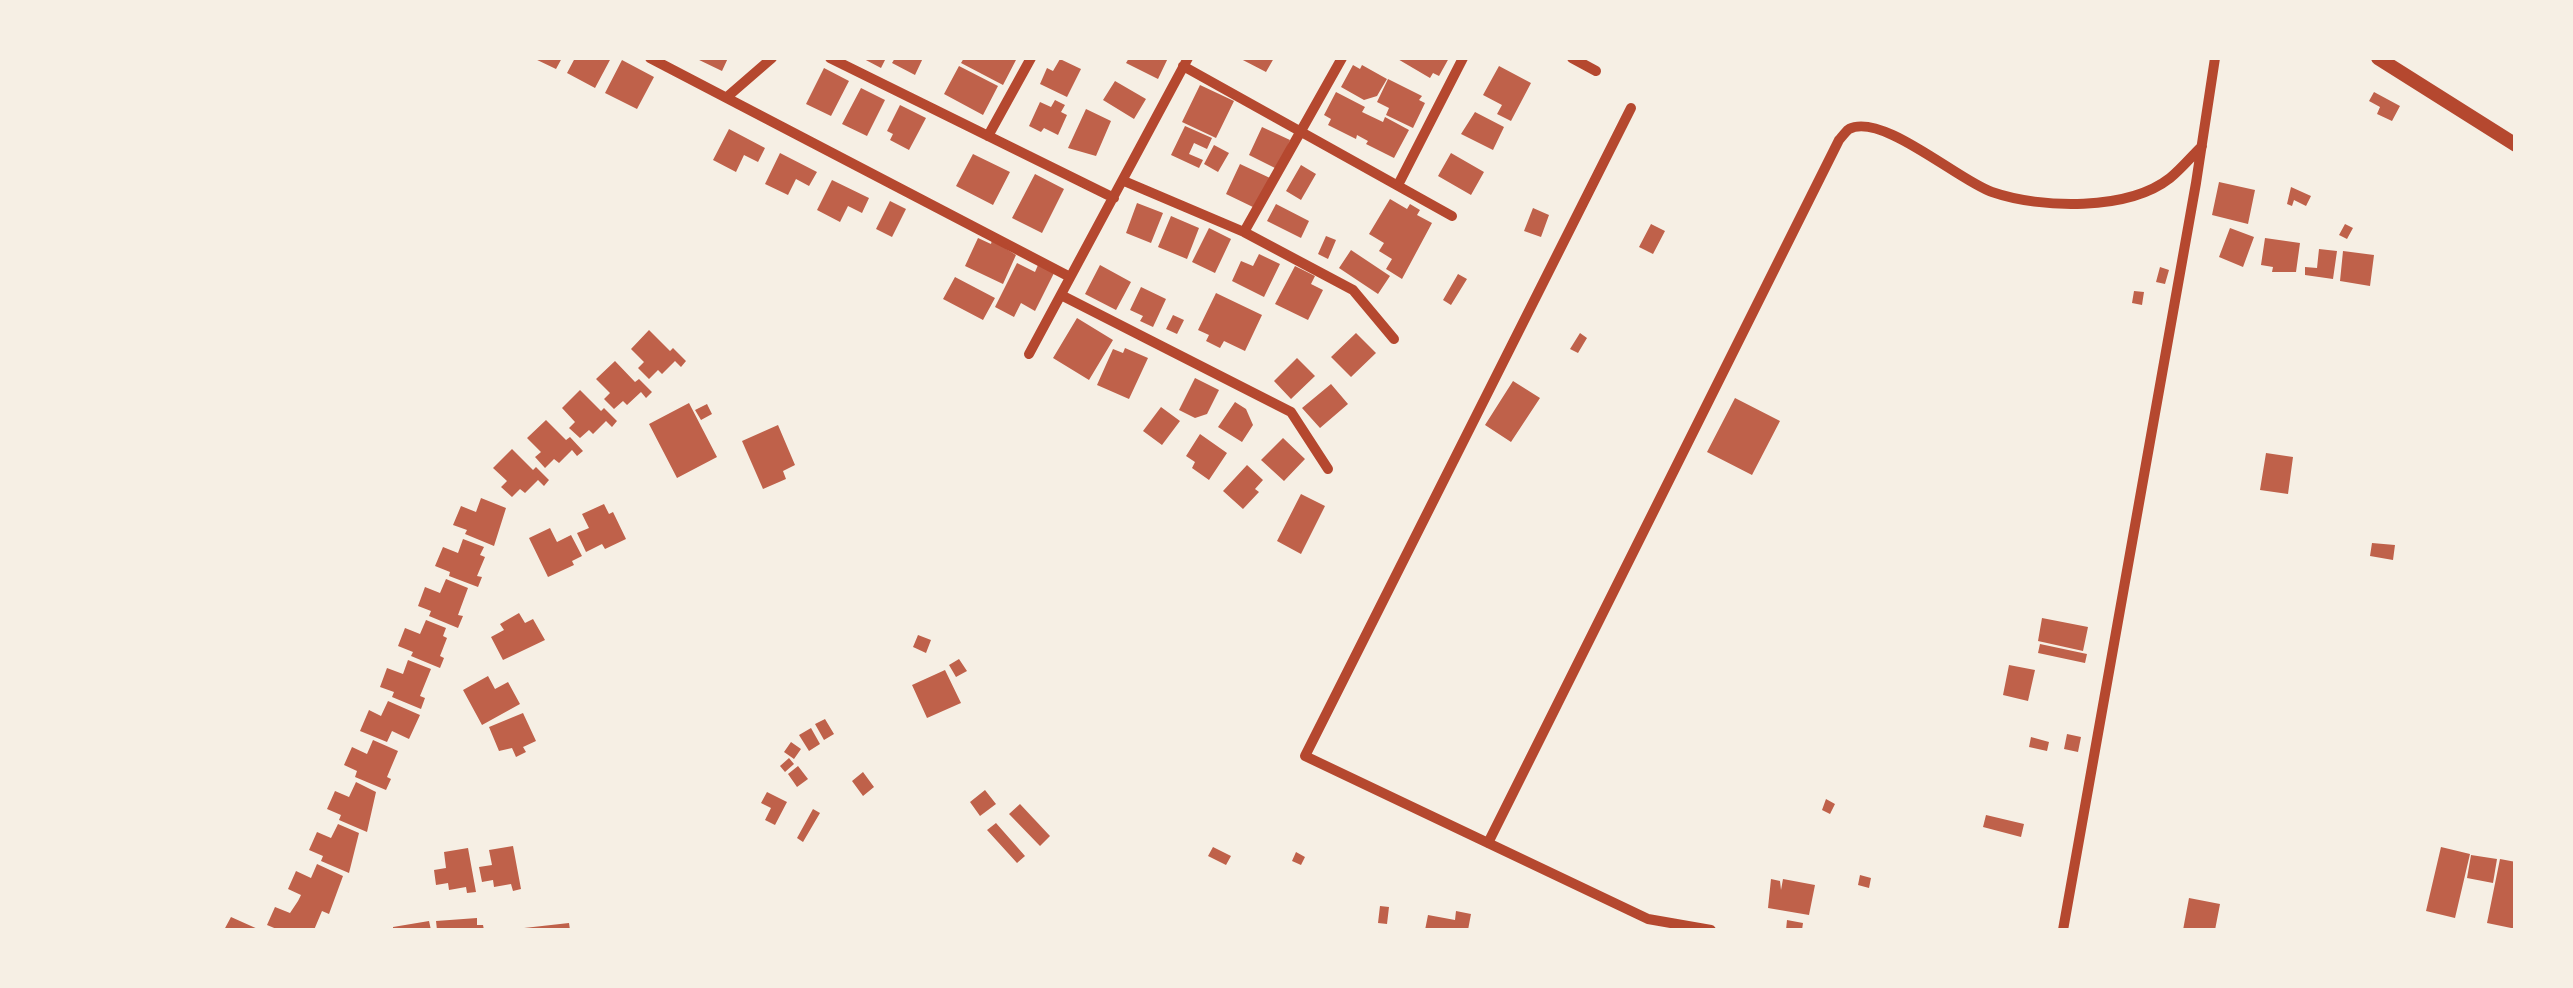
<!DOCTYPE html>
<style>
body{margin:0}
#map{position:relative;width:2573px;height:988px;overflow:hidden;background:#f6efe4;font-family:Cabin,sans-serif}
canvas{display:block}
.frame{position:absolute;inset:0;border:60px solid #f6efe4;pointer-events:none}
</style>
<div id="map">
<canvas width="2573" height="988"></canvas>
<div class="frame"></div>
</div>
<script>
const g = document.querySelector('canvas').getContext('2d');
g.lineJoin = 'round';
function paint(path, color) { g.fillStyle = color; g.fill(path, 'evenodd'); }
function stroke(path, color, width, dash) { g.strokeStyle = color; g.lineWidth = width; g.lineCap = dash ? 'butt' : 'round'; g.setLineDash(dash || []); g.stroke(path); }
paint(new Path2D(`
 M533 58H562L556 69Z
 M575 58H611L595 88 567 73Z
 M695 58H728L722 71Z
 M862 58H886L881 68Z
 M895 58H923L915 75 892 63Z
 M964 58H1017L1003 85 961 63Z
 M1129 58H1168L1158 79 1126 63Z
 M1239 58H1274L1266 72Z
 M1396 58H1449L1439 76 1433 73 1430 78Z
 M1060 59 1081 69 1067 97 1040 84 1047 68 1053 71Z
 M622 60 654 77 637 109 605 93Z
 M1353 65 1360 69 1362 65 1387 79 1377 96 1364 100 1341 87Z
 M959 66 998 86 983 115 944 94Z
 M1499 66 1531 83 1511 121 1497 114 1502 105 1483 95Z
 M824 68 849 81 831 116 806 104Z
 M1388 79 1422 96 1419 100 1425 103 1413 128 1386 115 1389 108 1377 102Z
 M1115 81 1146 99 1134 119 1103 100Z
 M1200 85 1234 101 1216 138 1182 122Z
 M861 88 885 100 867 136 842 124Z
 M1336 92 1365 107 1362 112 1383 122 1385 117 1409 130 1394 158 1366 144 1368 141 1357 135 1356 139 1328 125 1331 119 1324 115Z
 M2374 92 2400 106 2392 121 2377 114 2380 107 2369 101Z
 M1055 100 1065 105 1061 112 1067 115 1058 135 1044 128 1041 132 1029 126 1040 102 1051 107Z
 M900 105 926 118 909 150 890 140 893 134 887 131Z
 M1086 109 1111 121 1096 156 1068 148Z
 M1475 112 1504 127 1493 150 1461 134Z
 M1185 126 1212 138 1207 149 1194 143 1189 154 1203 160 1199 168 1171 155Z
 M1262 127 1290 140 1277 169 1249 155Z
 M729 129 765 148 758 162 744 155 736 172 713 160Z
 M1214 145 1229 153 1218 172 1204 164Z
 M780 153 817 172 809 186 796 179 788 195 765 184Z
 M1451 153 1484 172 1471 195 1438 176Z
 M973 154 1010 172 993 205 956 186Z
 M1240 164 1270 178 1255 208 1226 194Z
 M1301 165 1316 174 1301 200 1286 191Z
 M1035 174 1064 189 1042 233 1012 218Z
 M832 180 869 198 862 213 848 206 840 222 817 210Z
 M2219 182 2255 190 2248 224 2212 215Z
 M2291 187 2311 196 2306 206 2294 200 2292 206 2287 204Z
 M1390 199 1407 209 1410 204 1420 210 1417 215 1432 223 1402 279 1386 269 1392 259 1379 251 1384 243 1369 234Z
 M890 201 906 209 892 237 876 229Z
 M1137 203 1163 213 1151 243 1126 233Z
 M1276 204 1309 221 1301 238 1267 221Z
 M1533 208 1549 215 1541 237 1524 231Z
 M1171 216 1199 228 1187 259 1158 247Z
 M1651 224 1665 231 1653 254 1639 247Z
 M2345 224 2353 228 2347 239 2339 235Z
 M1209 228 1231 239 1215 273 1192 262Z
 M2230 228 2254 237 2243 267 2219 257Z
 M1326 236 1336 240 1328 259 1318 254Z
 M978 238 991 244 992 240 1016 255 1003 284 965 266Z
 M2265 238 2300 243 2296 272H2272L2273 267 2261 265Z
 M2319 249 2337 251 2333 279 2305 275V267L2317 268Z
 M1351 250 1390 276 1378 294 1339 268Z
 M2343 251 2374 255 2370 286 2340 281Z
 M1259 254 1280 264 1264 297 1232 281 1241 261 1253 266Z
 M1017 263 1035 272 1038 265 1054 273 1035 311 1021 303 1014 317 995 307Z
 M1100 265 1131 282 1116 310 1085 294Z
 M1295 266 1315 276 1311 284 1323 290 1308 320 1275 304Z
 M2160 267 2169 270 2165 284 2156 282Z
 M1458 274 1467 279 1451 305 1443 300Z
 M955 277 995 298 983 320 943 299Z
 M1141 287 1166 299 1153 327 1140 321 1143 316 1130 310Z
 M2134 291 2144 292 2142 305 2132 303Z
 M1216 293 1262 315 1245 351 1224 341 1220 348 1206 341 1209 335 1198 330Z
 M1173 315 1184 320 1177 334 1166 329Z
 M1077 318 1113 340 1089 380 1053 358Z
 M649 330 670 351 673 348 686 361 681 367 675 361 662 374 658 370 649 379 638 368 644 362 631 349Z
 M1356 333 1376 353 1351 377 1331 357Z
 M1580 333 1587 338 1578 353 1570 349Z
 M1125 348 1148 358 1129 399 1097 385 1113 349 1123 353Z
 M1297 358 1315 376 1291 399 1274 381Z
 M615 361 635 382 639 379 652 392 646 398 641 392 627 405 623 401 614 409 604 399 610 393 596 379Z
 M1195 378 1219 390 1207 414 1195 418 1179 410Z
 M1513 381 1540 398 1511 442 1485 425Z
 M1331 384 1348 404 1320 428 1302 408Z
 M580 390 601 411 604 408 617 421 612 427 606 421 593 434 589 430 580 438 569 428 575 422 562 408Z
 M1735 398 1780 421 1752 475 1707 452Z
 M1235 402 1246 409 1253 425 1242 442 1218 427Z
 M689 403 717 457 677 478 649 424Z
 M707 404 712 414 701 420 695 410Z
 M1161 407 1180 421 1162 445 1143 431Z
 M546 420 566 440 570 437 583 451 577 456 572 450 559 463 554 459 545 468 535 457 541 452 527 438Z
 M778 425 795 465 783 471 786 479 763 489 742 441Z
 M1200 434 1227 453 1209 480 1192 468 1195 462 1186 456Z
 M1283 438 1305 459 1284 481 1261 460Z
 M512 449 533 470 536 467 549 480 544 486 538 480 525 493 520 489 512 497 501 487 507 481 493 468Z
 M2266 453 2293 457 2288 494 2260 490Z
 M1247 465 1263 480 1255 489 1259 492 1243 509 1223 491Z
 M1301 494 1325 506 1301 554 1277 541Z
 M481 498 506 508 494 546 465 534 467 530 453 525 461 506 476 512Z
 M604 504 609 514 613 512 626 539 605 549 602 544 586 552 577 533 589 528 582 514Z
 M550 528 557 542 571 535 582 556 572 561 574 565 548 577 529 538Z
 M463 539 484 547 480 555 485 557 477 576 482 577 478 587 449 576 450 572 435 566 443 547 458 553Z
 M2372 543 2395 545 2393 560 2370 556Z
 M446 579 468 588 458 615 463 616 458 628 429 616 431 611 418 606 425 587 440 593Z
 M519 613 525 623 533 619 545 640 503 660 491 637 504 630 500 624Z
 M2042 618 2088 627 2083 651 2038 641Z
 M426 620 446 628 443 636 447 638 440 656 444 658 440 668 411 656 413 652 398 646 405 628 420 634Z
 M918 635 931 640 926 653 913 647Z
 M2040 644 2087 654 2085 663 2038 653Z
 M959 659 967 671 956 677 949 665Z
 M408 660 431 669 420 696 425 698 421 709 392 697 394 692 380 687 387 668 403 674Z
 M2009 665 2035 670 2028 701 2003 695Z
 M945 670 961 703 927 718 912 685Z
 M488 676 495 689 508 682 520 704 482 725 463 690Z
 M388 701 420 715 409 739 392 731 387 742 360 731 369 710 381 716Z
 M523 713 536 741 523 747 526 752 516 757 512 748 499 751 489 727Z
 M825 719 834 734 824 740 815 724Z
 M811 728 820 744 809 751 799 735Z
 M2067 734 2081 737 2078 752 2064 749Z
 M2031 737 2049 742 2047 751 2029 747Z
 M373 740 398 751 387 777 391 779 386 790 355 777 357 771 344 765 352 747 367 754Z
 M791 742 801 749 794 759 784 752Z
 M789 758 794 764 785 772 780 766Z
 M798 766 808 779 797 787 788 774Z
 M863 772 874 787 863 796 852 781Z
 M356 782 376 792 367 832 339 820 341 815 327 809 335 791 349 797Z
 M985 790 996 804 980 816 970 802Z
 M767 792 787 802 775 825 765 820 771 808 761 803Z
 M1826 799 1835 804 1830 814 1822 810Z
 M1020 804 1050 836 1040 846 1009 814Z
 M813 809 820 813 803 842 797 838Z
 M1986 815 2024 824 2021 837 1983 827Z
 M996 823 1025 856 1017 863 987 830Z
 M338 824 359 833 349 873 321 861 323 856 309 850 317 832 331 838Z
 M513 846 521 889 513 891 511 884 494 887 493 880 482 882 479 867 492 865 489 850Z
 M1213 847 1231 856 1226 865 1208 856Z
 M2441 847 2470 854 2455 918 2426 911Z
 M468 848 476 892 467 893 466 887 449 890 448 883 436 885 434 870 446 868 444 852Z
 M1296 852 1305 857 1301 865 1292 861Z
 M2471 855 2497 859 2493 883 2467 878Z
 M2500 859 2516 862V929L2487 923Z
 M317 864 343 876 329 914 322 911 314 930H279L267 925 275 907 290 913 298 901 301 895 288 889 296 871 311 878Z
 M1860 875 1871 878 1869 888 1858 885Z
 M1771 879 1780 881 1781 890 1783 879 1815 885 1809 915 1768 908Z
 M2189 898 2220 904 2215 930H2183Z
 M1380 906 1389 907 1387 924 1378 923Z
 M1456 911 1471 914 1468 930H1425L1428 915 1455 920Z
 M231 917 260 930H224Z
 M477 918V925H483L484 930H437L436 921Z
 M1787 920 1803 923 1802 930H1786Z
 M429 921 431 930H393V927Z
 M569 923 570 930H524V928Z`), '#bf614a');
stroke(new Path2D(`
 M650 58 1070 277
 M830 58 1114 198
 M1572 58 1596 71
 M1183 66 1452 216
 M727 97 772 58
 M1631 108 1305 756 1648 919 1711 930
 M988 136 1031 58
 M1124 181 1244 232 1353 290 1394 339
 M1398 185 1463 58
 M1244 232 1342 58
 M1061 295 1291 412 1328 469
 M1029 354 1188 58
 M1488 843 1839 140C1840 139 1848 129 1849 129 1882 112 1959 181 1992 192 2041 209 2128 211 2170 178 2181 169 2192 156 2202 146
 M2063 930 2196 183 2215 58`), '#b5482f', 10);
stroke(new Path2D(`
 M2378 58 2516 145`), '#b5482f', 14);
</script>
